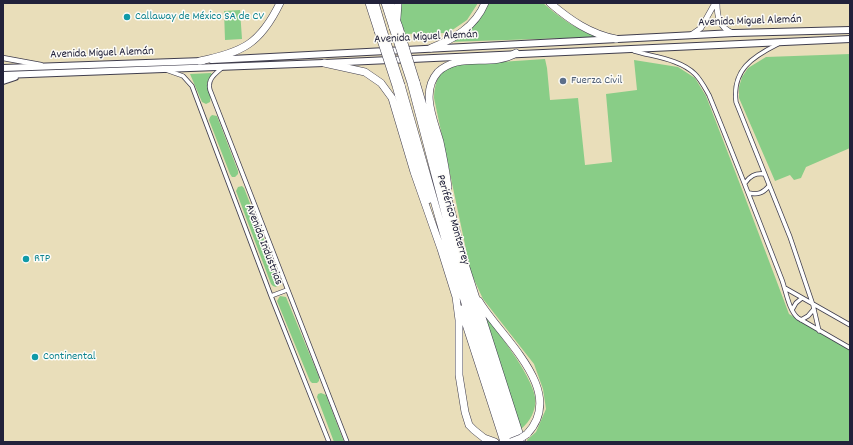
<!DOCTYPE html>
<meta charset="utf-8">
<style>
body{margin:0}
#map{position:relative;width:853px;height:445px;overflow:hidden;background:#e9deba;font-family:Dekko,sans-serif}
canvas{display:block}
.frame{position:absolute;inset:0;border:4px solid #22223b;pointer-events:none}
</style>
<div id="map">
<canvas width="853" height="445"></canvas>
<div class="frame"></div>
</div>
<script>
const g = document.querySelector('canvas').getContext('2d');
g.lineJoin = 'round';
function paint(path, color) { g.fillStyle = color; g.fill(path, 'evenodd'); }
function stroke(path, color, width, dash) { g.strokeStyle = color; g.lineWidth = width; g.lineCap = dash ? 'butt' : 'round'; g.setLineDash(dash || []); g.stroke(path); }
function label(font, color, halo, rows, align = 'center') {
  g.font = font + ' Dekko,sans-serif'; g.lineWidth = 3; g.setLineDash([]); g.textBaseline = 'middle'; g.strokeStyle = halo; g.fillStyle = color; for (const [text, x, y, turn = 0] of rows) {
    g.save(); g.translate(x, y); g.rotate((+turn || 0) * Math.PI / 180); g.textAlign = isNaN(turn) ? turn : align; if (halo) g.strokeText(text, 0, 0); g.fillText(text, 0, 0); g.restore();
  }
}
paint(new Path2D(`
 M401 3H478L467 20 448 33 402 34 400 23Z
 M487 3H543C559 17 577 30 597 37L447 42 465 33Z
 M240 10 242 39 225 40 224 11Z
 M850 54V148L806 167 801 178 794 180 790 175 775 181 739 98V87L742 77 748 68 766 57Z
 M545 59 547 68 550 100 578 98 585 165 612 162 606 94 637 90 634 60 678 67 695 78 706 96 743 192 789 314 850 350V442H528L527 440 536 432 546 409 543 389 534 364 483 299 471 273 434 98C435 81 438 72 455 65Z
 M211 73 212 75C201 87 213 92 210 102L206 104 202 102 190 74Z
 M212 115 217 116 238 171V174L235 177H232L230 174 209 120 210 117Z
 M242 186 244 188 280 280V283L276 287 273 286 271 284 236 191 238 187Z
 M280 296 286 297 319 377V381L317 383H312L310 381 277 301Z
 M480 308C495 329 531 373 535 397 537 409 530 422 521 429Z
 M321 393 326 395 344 442H334L317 397 318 394Z`), '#89cd87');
const minor = new Path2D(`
 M778 44C752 57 732 70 736 102L790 237 813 305 819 331
 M634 51C654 57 680 59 695 74 701 80 705 88 709 95 734 156 758 218 782 280 786 291 789 311 798 318L850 348
 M223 67C215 74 207 79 210 90L347 442
 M166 70 183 76 192 86 271 296 329 442
 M745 183C750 176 755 173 764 174
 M749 193C758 195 763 193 769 186
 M785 288 850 325
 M271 296 287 290
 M792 310 796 303 802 298
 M801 320 808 316 814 309`);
const tertiary = new Path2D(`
 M3 58 41 65`);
const secondary = new Path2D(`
 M717 3C717 16 719 28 733 33
 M691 35 701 28 715 3`);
const trunk = new Path2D(`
 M212 60 734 33 850 30
 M3 68 203 61
 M3 75 324 63 850 39
 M3 81 15 77`);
const motorway = new Path2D(`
 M369 3 378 31
 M375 3 383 30
 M385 3 393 28
 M390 3 399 27
 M550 3C570 20 590 34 616 39
 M397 18 398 3
 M431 48C454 39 475 27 485 3
 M200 61C243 52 260 44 280 3
 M324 63 365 72 381 83 392 98 414 172 441 249 456 297 459 320V375L465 412 469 425 474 430 484 438 495 442
 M416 82 430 129 464 261 522 442
 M411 83 456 255 516 442
 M401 85 451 260 510 442
 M396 86 428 200
 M448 187C446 172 443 156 440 142 434 120 420 92 438 72 443 67 450 64 457 62 476 58 498 64 516 53
 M479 301C500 337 568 391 527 434
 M461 309 504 442`);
stroke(minor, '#403e4e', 5);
stroke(tertiary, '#403e4e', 6);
stroke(secondary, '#403e4e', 6);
stroke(trunk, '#403e4e', 8);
stroke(motorway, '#403e4e', 8);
stroke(minor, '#fff', 3.5);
stroke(tertiary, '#fff', 4.5);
stroke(secondary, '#fff', 5);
stroke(trunk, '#fff', 6);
stroke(motorway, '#fff', 7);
const motorwayBridge = new Path2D(`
 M399 27 416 82
 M393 28 411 83
 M383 30 401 85
 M378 31 396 86
 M511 442 521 438 527 434`);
stroke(motorwayBridge, '#403e4e', 8, []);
stroke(motorwayBridge, '#fff', 7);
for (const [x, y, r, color] of [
 [127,17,4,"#0f9aa8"],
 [563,81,4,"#5c6f8a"],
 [26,259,4,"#0f9aa8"],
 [35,357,4,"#0f9aa8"]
]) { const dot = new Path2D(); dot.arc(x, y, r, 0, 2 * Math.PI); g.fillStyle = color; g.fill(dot); stroke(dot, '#fdfcf7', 1.5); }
label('12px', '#0d838f', '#fdfcf7', [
 ["Callaway de México SA de CV",135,17],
 ["RTP",34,259],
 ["Continental",43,357]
], 'left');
label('12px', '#22223b', '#fdfcf7', [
 ["Avenida Miguel Alemán",750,22,-2],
 ["Avenida Miguel Alemán",426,38,-3],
 ["Avenida Miguel Alemán",102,54,-2],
 ["Periférico Monterrey",452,220,74],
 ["Avenida Industrias",263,245,69]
]);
label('12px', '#4e5e75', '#fdfcf7', [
 ["Fuerza Civil",571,81]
], 'left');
</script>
